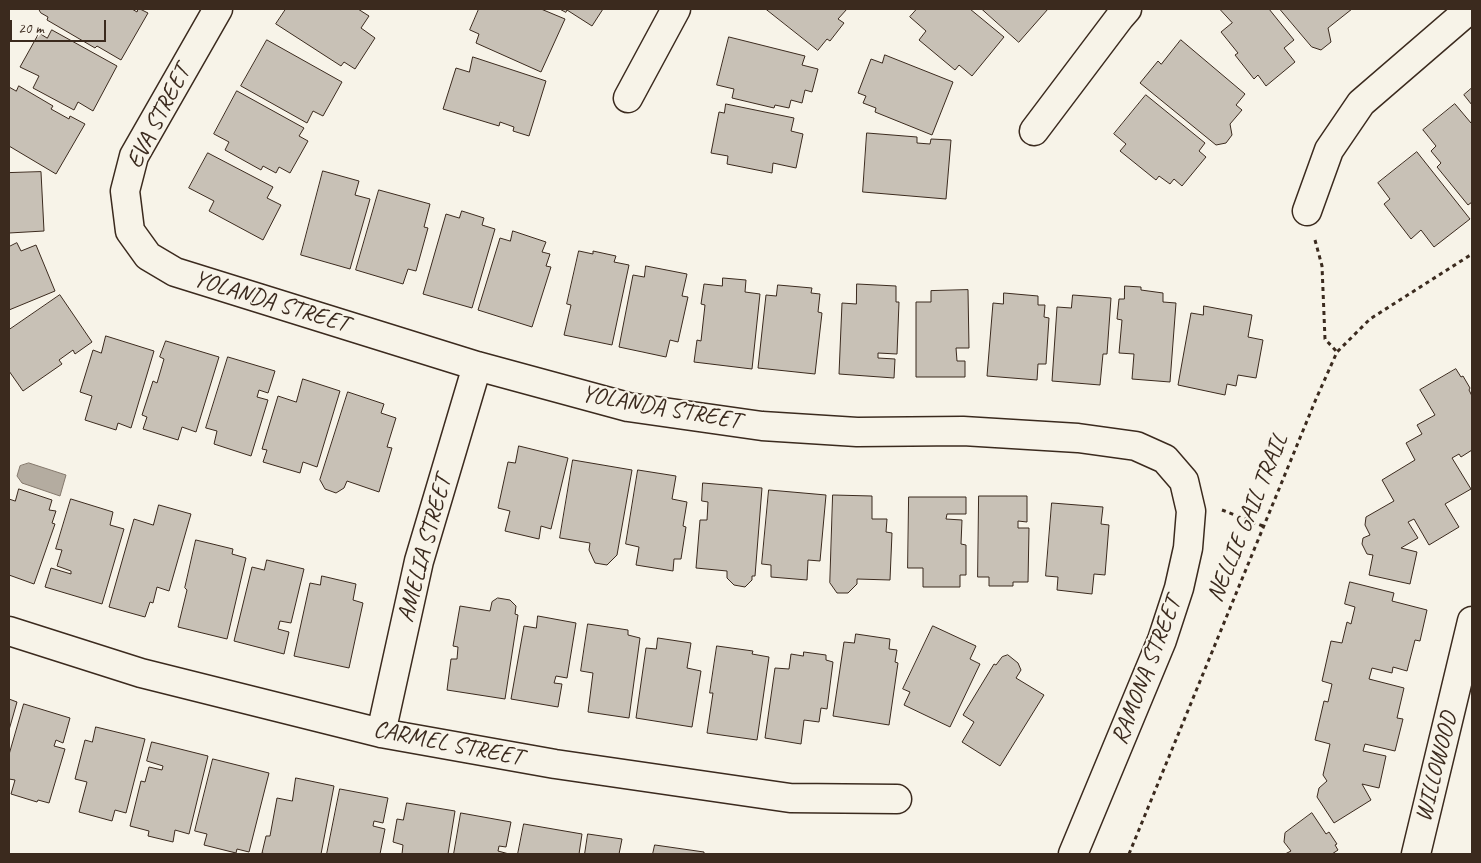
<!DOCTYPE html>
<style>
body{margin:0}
#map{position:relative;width:1481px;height:863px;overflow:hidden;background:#f7f3e8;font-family:Caveat,sans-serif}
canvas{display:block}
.frame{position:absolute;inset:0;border:10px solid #3b2a1e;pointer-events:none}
.scale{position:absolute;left:10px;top:20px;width:96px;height:22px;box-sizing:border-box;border:2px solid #3b2a1e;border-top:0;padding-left:6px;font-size:15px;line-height:18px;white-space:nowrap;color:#3b2a1e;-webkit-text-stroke:4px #f7f3e8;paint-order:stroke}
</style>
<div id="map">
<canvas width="1481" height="863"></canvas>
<div class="frame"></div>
<div class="scale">20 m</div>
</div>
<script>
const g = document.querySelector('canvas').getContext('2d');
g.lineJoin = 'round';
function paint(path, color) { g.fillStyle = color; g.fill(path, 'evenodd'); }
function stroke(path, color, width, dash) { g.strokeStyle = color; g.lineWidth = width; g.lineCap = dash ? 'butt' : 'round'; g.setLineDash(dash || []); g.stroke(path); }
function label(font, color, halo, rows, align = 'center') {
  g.font = font + ' Caveat,sans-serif'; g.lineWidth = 4.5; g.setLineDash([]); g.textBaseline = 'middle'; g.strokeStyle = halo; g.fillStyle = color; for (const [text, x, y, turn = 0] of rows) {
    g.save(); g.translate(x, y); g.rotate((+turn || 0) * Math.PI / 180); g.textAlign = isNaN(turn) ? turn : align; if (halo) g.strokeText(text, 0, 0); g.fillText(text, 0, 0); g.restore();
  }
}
const water = new Path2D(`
 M29 463 66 475 60 496 22 483 17 476 20 466Z`);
paint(water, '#b4aca0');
stroke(water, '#84786c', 1);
const building = new Path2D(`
 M39 9H132L137 12 138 9H140L148 13 121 60 97 46 95 48 47 20 48 17 41 13Z
 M286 9H358L369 16 361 28 375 38 355 69 344 62 341 66 276 24Z
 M479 9H541L565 19 541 72 476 43 479 34 470 30Z
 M560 9H603L592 26 567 10 566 12Z
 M766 9H847L838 19 844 23 830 41 827 39 818 50Z
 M917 9H970L1004 37 972 76 959 65 955 70 919 40 926 31 910 17Z
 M982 9H1048L1019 42Z
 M1220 9H1269L1294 40 1284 48 1295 62 1266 86 1258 75 1254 79 1235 55 1238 53 1221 32 1232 23Z
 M1280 9H1352L1328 28 1331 42 1321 50 1312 47Z
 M52 30 117 66 93 111 78 102 74 110 33 88 39 76 20 67 39 33 47 38Z
 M729 37 805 56 802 65 818 69 812 92 805 90 802 103 791 100 789 108 775 105 774 108 732 98 734 89 717 85Z
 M267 40 342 82 323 116 313 111 307 123 241 86Z
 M1181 40 1245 94 1236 105 1242 110 1230 124 1232 135 1226 143 1216 145 1140 83 1158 61 1161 64Z
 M885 55 953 82 932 135 875 112 876 108 863 103 866 96 858 93 871 59 882 63Z
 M473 57 546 81 529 136 513 131 514 127 500 122 499 126 443 109 456 68 469 72Z
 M19 86 53 106 51 109 69 119 70 116 85 124 56 174 9 146V87L16 91Z
 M1472 88V105L1464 95Z
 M237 91 304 128 299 136 308 141 290 173 279 167 276 173 263 166 261 170 225 150 229 142 214 134Z
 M1146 95 1205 143 1199 151 1206 157 1182 186 1174 179 1170 184 1159 176 1156 180 1120 151 1126 144 1114 134Z
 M726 104 794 118 791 131 803 134 796 168 773 163 772 173 727 164 728 156 711 153 719 112 724 113Z
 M1455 104 1471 123 1472 122V202L1468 205 1437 167 1441 163 1431 151 1436 146 1423 130Z
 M867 133 917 137V143L930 144 931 139 951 140 946 199 863 192Z
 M1417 152 1470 219 1434 247 1421 230 1411 239 1384 204 1390 199 1378 183Z
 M208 153 273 187 267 198 281 205 263 240 209 211 214 201 189 188Z
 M323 171 359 181 355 195 370 199 350 269 301 255Z
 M41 172 44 231 9 233V173Z
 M379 190 430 204 424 227 428 228 416 271 408 269 403 284 356 270Z
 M462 211 484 218 482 225 495 229 472 308 423 294 446 214 459 218Z
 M513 231 546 242 542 252 550 254 546 266 551 267 532 327 478 310 500 238 510 241Z
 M17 243 21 251 36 245 55 291 9 310V247Z
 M579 251 593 254V251L616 256 614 262 629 265 612 345 564 335 571 305 567 304Z
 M646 266 687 274 682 296 688 297 678 342 670 340 666 357 619 347 633 275 644 277Z
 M723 278 746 280 745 292 760 294 752 369 694 362 697 340 701 341 705 305 701 304 704 284 722 286Z
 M857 284 896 286V302H899L897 354 878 353V358L895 359 894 378 839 374 842 303 856 304Z
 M778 285 812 288 811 293 820 294 818 312 822 313 815 374 758 368 766 295 776 296Z
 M1125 286 1141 287V290L1163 293V302L1176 303 1170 382 1132 379 1134 354 1119 353 1122 320 1117 319 1119 299H1124Z
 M968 290 969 348H956L957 361H965V377H916V302H931V291Z
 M1004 293 1038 296V305H1045L1044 317 1049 318 1046 364H1038L1037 380 987 376 993 303 1003 304Z
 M60 295 92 342 75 354 73 350 59 360 62 364 23 391 9 371V330Z
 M1073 295 1111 298 1107 354H1103L1100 385 1052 381 1057 307 1071 308Z
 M1204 306 1252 315 1248 337 1263 340 1256 378 1238 375 1236 386 1227 384 1225 395 1178 385 1191 313 1203 315Z
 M106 336 154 351 131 428 118 423 116 430 85 420 92 396 80 392 93 350 101 353Z
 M166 341 219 357 196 432 182 427 178 440 143 429 147 417 142 415 153 381 157 383 164 359 160 357Z
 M228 357 275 371 268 393 259 390 257 397 268 400 251 456 214 444 217 431 206 428Z
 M1456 369 1461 377 1463 376 1470 388 1469 390 1472 396V450L1461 457 1459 454 1452 458 1471 489 1445 504 1459 527 1429 545 1414 519 1408 522 1418 538 1401 548 1417 552 1410 584 1369 575 1373 555 1367 554 1362 544 1363 538 1370 535 1365 525 1366 517 1394 501 1382 480 1415 460 1406 443 1422 434 1417 425 1435 415 1420 390Z
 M303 379 340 391 317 467 303 462 300 473 263 462 267 450 262 449 278 396 296 402Z
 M348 392 384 404 381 413 396 418 387 447 392 448 379 492 347 481 344 488 336 493 325 489 320 480Z
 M519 446 568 458 551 529 541 526 539 539 505 531 510 511 498 508 508 462 515 463Z
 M573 460 632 470 617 555 607 565 595 563 589 550 590 543 560 538Z
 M638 470 676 476 672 499 687 502 683 526 686 527 681 559H674L673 571 636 565 639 547 626 544Z
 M703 483 762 488 755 576H752V580L745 587 734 585 727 578V571L696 568 700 520H707L708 502 702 501Z
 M19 489 52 500 49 510 56 511 52 523 55 524 34 584 9 575V499L15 501Z
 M769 490 826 495 820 561 808 560 807 580 771 577V565L762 564Z
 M833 495 872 496V519H887L886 532 892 533 890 580 857 579V584L848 593H837L830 583Z
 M979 496H1027V522L1018 521V528H1029L1028 582H1013V586H989V577H978Z
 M909 497H966V514H947L946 519 962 520 961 544 966 545V575H960V587H923V568H908Z
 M71 499 113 512 110 525 124 529 102 604 45 587 51 568 71 574V571L57 566 62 550 56 549Z
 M1052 503 1103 507 1101 524 1109 525 1105 575 1094 574 1092 594 1057 590 1058 577 1046 576Z
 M159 505 191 514 169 591 157 587 153 603 150 602 145 617 109 607 134 519 153 525Z
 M196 540 233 549 232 554 246 558 227 639 178 627 187 590 185 588Z
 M267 560 304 569 291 623 280 621 278 629 289 632 284 654 234 641 252 567 264 570Z
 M322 576 356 584 353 600 363 603 349 668 294 656 310 583 320 585Z
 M1350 582 1394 593 1392 601 1427 610 1420 641 1415 640 1407 671 1393 667 1392 673 1372 668 1369 679 1404 688 1397 718 1403 719 1395 751 1365 744 1363 751 1386 756 1379 788 1362 784 1371 800 1334 823 1317 797 1319 788 1327 781 1323 775 1330 744 1315 740 1324 701 1328 702 1332 684 1322 681 1331 641 1342 643 1347 622 1351 624 1355 607 1345 604Z
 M498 598 510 600 516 606 515 614 518 615 505 699 447 690 451 659H457L458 647 453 646 460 606 490 611 492 602Z
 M538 616 576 623 567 678 556 676 554 683 562 684 558 707 511 699 524 626 536 628Z
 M588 624 628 630V635L640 638 629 718 588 712 593 673 581 671Z
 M933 626 976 646 970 659 980 664 950 727 904 705 910 692 903 689Z
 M856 634 890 639 889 649 897 650 895 662 898 663 889 725 833 716 844 642 854 643Z
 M658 638 691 643 687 668 701 671 692 727 636 718 646 648 656 649Z
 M717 646 753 651 752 654 769 657 757 740 707 733 713 693H710Z
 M804 652 826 655V660L833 662 827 709 821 708 819 722 804 720 801 744 765 738 775 668 789 669 791 654 803 656Z
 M1008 655 1018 663 1021 670 1016 678 1044 695 1000 766 962 742 974 722 963 715 994 664 996 665 1002 657Z
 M9 699 17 702 9 730Z
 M24 704 70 718 63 743 56 740 54 746 65 749 49 803 38 800 37 802 11 794 15 780 9 779V755Z
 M96 727 145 739 126 813 115 810 112 821 79 812 87 782 75 779 85 740 92 742Z
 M152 742 208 756 189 834 175 830 173 842 148 836 149 831 130 826 141 781 145 782 149 767 162 770 163 766 147 761Z
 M213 759 269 773 249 852 237 849 236 853 204 845 207 834 195 831Z
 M296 778 334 786 321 854H266L262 853 266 836H270L277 798 292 801Z
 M340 789 388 798 383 823 374 821 373 826 385 829 380 854H327Z
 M407 803 455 811 448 854H402L403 845 393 842 397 819 403 820Z
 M461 813 511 822 506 847 499 846 498 851 509 854H454Z
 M1312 813 1326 834 1329 832 1337 844 1335 845 1338 850 1332 854H1285L1291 851 1284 842 1285 833Z
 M524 824 582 834 579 854H518Z
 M588 834 622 839 619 854H585Z
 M655 845 704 852V854H653Z`);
paint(building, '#c8c1b6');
stroke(building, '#3b2a1e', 1);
const minor = new Path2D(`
 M218 9 134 156 125 191 130 231 148 256 175 272 477 366 628 407 762 426 857 432 963 431 1078 438 1136 446 1165 459 1184 481 1191 511 1188 548 1179 588 1162 640 1073 854
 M628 98 676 9
 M1034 131 1120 17 1127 9
 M1307 211 1329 150 1361 103 1470 9
 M9 631 141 673 381 733 555 764 790 798 897 799
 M381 733 419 561 477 366
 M1416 854 1472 621`);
stroke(minor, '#3b2a1e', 31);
stroke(new Path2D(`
 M1315 240 1322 266 1325 339 1337 352
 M1222 510 1263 526
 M1129 854 1316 399 1337 352 1370 319 1472 254`), '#3b2a1e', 3, [4, 4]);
stroke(minor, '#f7f3e8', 28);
label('24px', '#3b2a1e', '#f7f3e8', [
 ["EVA STREET",159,117,-63],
 ["YOLANDA STREET",271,302,17],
 ["YOLANDA STREET",661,408,10],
 ["NELLIE GAIL TRAIL",1248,518,-68],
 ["AMELIA STREET",425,549,-75],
 ["RAMONA STREET",1147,671,-69],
 ["CARMEL STREET",448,744,11],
 ["WILLOWOOD",1437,767,-76]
]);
</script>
